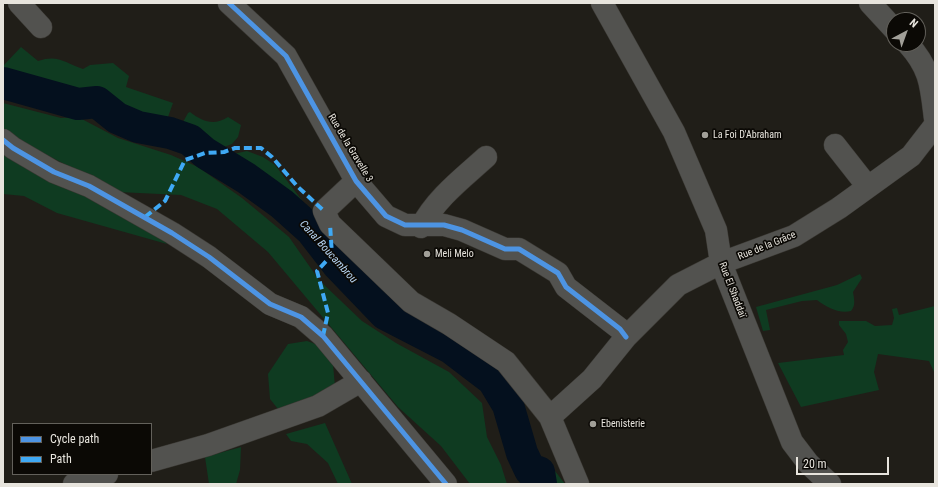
<!DOCTYPE html>
<meta charset="utf-8">
<style>
body{margin:0}
#map{position:relative;width:938px;height:487px;overflow:hidden;background:#201e18;font-family:"Roboto Condensed",sans-serif}
canvas{display:block}
.frame{position:absolute;inset:0;border:4px solid #e7e4dd;pointer-events:none}
.legend{position:absolute;left:12px;top:423px;width:140px;height:52px;box-sizing:border-box;background:#0b0905;border:1px solid #63615b;margin:0;padding:5px 7px;list-style:none;font-size:12px;color:#e7e4dd}
.legend li{display:flex;align-items:center;gap:8px;height:20px}
.legend b{width:20px;border:1px solid #63615b}
.north{position:absolute;left:886px;top:12px;width:40px;height:40px;box-sizing:border-box;background:#0b0905;border:1px solid #63615b;border-radius:50%;rotate:41deg;font-size:11px;font-weight:700;line-height:16px;text-align:center;color:#e7e4dd}
.north::after{content:'';display:block;margin:auto;width:14px;height:18px;background:#a19f98;clip-path:polygon(50% 0,100% 100%,50% 72%,0 100%)}
.scale{position:absolute;left:796px;top:457px;width:93px;height:18px;box-sizing:border-box;border:2px solid #e7e4dd;border-top:0;padding-left:5px;font-size:12px;line-height:14px;white-space:nowrap;color:#e7e4dd;-webkit-text-stroke:3px #0b0905;paint-order:stroke}
</style>
<div id="map">
<canvas width="938" height="487"></canvas>
<div class="frame"></div>
<ul class="legend">
<li><b style="height:5px;background:#4d94e3"></b>Cycle path</li>
<li><b style="height:5px;background:#3fa9f5"></b>Path</li>
</ul>
<div class="north">N</div>
<div class="scale">20 m</div>
</div>
<script>
const g = document.querySelector('canvas').getContext('2d');
g.lineJoin = 'round';
function paint(path, color) { g.fillStyle = color; g.fill(path, 'evenodd'); }
function stroke(path, color, width, dash) { g.strokeStyle = color; g.lineWidth = width; g.lineCap = dash ? 'butt' : 'round'; g.setLineDash(dash || []); g.stroke(path); }
function label(font, color, halo, rows, align = 'center') {
  g.font = font + ' "Roboto Condensed",sans-serif'; g.lineWidth = 3.5; g.setLineDash([]); g.textBaseline = 'middle'; g.strokeStyle = halo; g.fillStyle = color; for (const [text, x, y, turn = 0] of rows) {
    g.save(); g.translate(x, y); g.rotate((+turn || 0) * Math.PI / 180); g.textAlign = isNaN(turn) ? turn : align; if (halo) g.strokeText(text, 0, 0); g.fillText(text, 0, 0); g.restore();
  }
}
paint(new Path2D(`
 M21 47 38 61C58 54 65 63 83 69L90 65 113 63 129 76 126 87 173 103 168 117 183 122 188 113 190 112C203 122 214 126 228 117L241 125 238 137 232 144 224 147 217 148 205 145 161 121 134 118 105 111 81 98 42 86 13 85 3 79V66Z
 M3 103 61 118 78 117 118 138 171 155 198 167 242 198 289 237 319 280 362 321 396 343 449 372 482 403 487 437 501 465 507 484H470L441 446 398 407 268 252 217 209 181 195 118 192 3 132Z
 M247 151 263 157 275 165 304 203 319 215 419 314 421 328 411 332 384 320 366 305 328 264 314 244 291 222 226 172 228 159 233 154Z
 M3 153 156 232 167 244 57 213 24 196 3 194Z
 M860 274 862 278 853 292C854 299 856 305 851 311 839 314 826 307 817 300L802 301 766 310 770 330 763 331 756 307 837 285Z
 M935 306V374L929 361 878 354 874 372 879 390 801 407 778 363 844 355 843 350 848 342 846 334 839 325V321H866L875 326 892 325 894 318 892 309 897 308 899 315Z
 M307 341C336 351 332 358 335 385L318 397 278 409 270 399 268 374 288 344Z
 M325 423 352 484H338L328 463 307 444 291 441 286 434Z
 M241 447 240 470 236 484H209L205 457Z
 M555 471 565 484H542V479Z`), '#0f3b21');
stroke(new Path2D(`
 M3 83 78 104 97 102 117 118 138 127 170 133 190 140 205 153 246 178 282 204 311 230 338 265 385 314 451 348 493 380 508 405 522 453 530 470 539 472 541 484`), '#04101e', 32);
const minor = new Path2D(`
 M19 3 41 27
 M229 3 286 56 356 181 386 216 405 225H444L462 230 505 249H519L558 273 566 287 620 329 626 337
 M602 3 674 132 716 230 721 263 792 442 808 463 830 484
 M870 3 894 29
 M908 44C931 69 931 87 935 119
 M3 140 13 148 54 172 89 186 172 233 209 257 270 304 301 317 323 336 446 484
 M835 145 868 187
 M356 181 324 211 330 224 411 302 449 324 506 362 550 417 578 484
 M421 227C436 198 463 178 486 157
 M550 417 592 379 626 337 678 285 721 263 794 236 839 208 911 156 935 125
 M151 461 208 445 318 406 361 381
 M74 484 107 474`);
stroke(minor, '#3b3934', 23);
stroke(minor, '#52524f', 22);
stroke(new Path2D(`
 M145 217 165 201 185 160 205 153 224 152 235 148H261L272 157 297 186 324 211
 M323 336 328 313 317 271 332 255 330 224`), '#3fa9f5', 4, [8, 4]);
stroke(new Path2D(`
 M229 3 286 56 356 181 386 216 405 225H444L462 230 505 249H519L558 273 566 287 620 329 626 337
 M3 140 13 148 54 172 89 186 172 233 209 257 270 304 301 317 323 336 446 484`), '#4d94e3', 5);
for (const [x, y, r, color] of [
 [705,135,4,"#a19f98"],
 [427,254,4,"#a19f98"],
 [593,424,4,"#a19f98"]
]) { const dot = new Path2D(); dot.arc(x, y, r, 0, 2 * Math.PI); g.fillStyle = color; g.fill(dot); stroke(dot, '#0b0905', 1.5); }
label('10px', '#e7e4dd', '#0b0905', [
 ["La Foi D'Abraham",713,135],
 ["Meli Melo",435,254],
 ["Ebenisterie",601,424]
], 'left');
label('10px', '#e7e4dd', '#0b0905', [
 ["Rue de la Gravelle 3",350,148,59],
 ["Rue de la Grâce",767,246,-22],
 ["Rue El Shaddaï",732,290,69]
]);
label('italic 11px', '#b7d5f3', '#0b0905', [
 ["Canal Boucambrou",328,252,48]
]);
</script>
